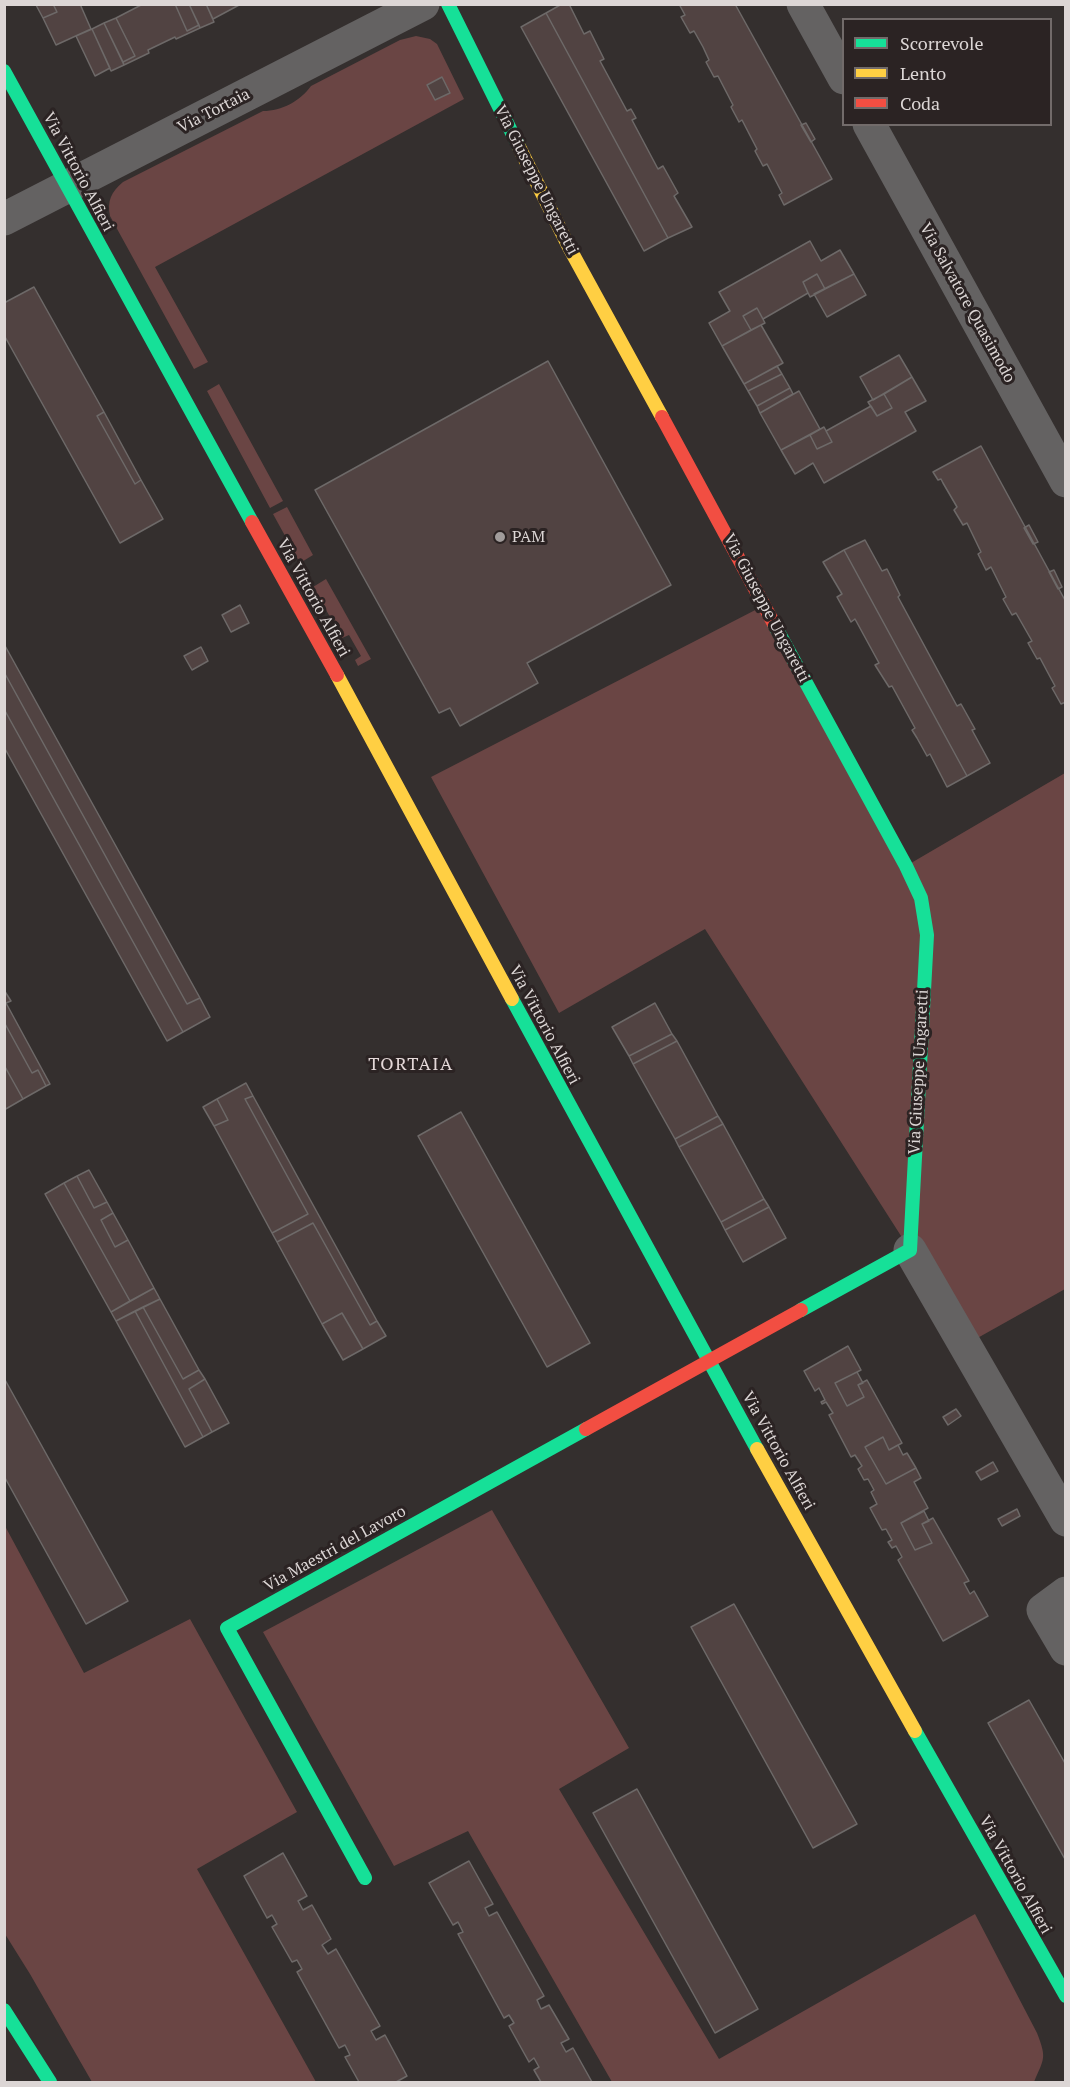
<!DOCTYPE html>
<style>
body{margin:0}
#map{position:relative;width:1070px;height:2087px;overflow:hidden;background:#342f2e;font-family:"PT Serif",serif}
canvas{display:block}
.frame{position:absolute;inset:0;border:6px solid #dcd6d5;pointer-events:none}
.legend{position:absolute;left:842px;top:18px;width:210px;height:108px;box-sizing:border-box;background:#2b2323;border:2px solid #726b6a;margin:0;padding:8px 10px;list-style:none;font-size:18px;color:#dcd6d5}
.legend li{display:flex;align-items:center;gap:12px;height:30px}
.legend b{width:30px;border:2px solid #726b6a}
</style>
<div id="map">
<canvas width="1070" height="2087"></canvas>
<div class="frame"></div>
<ul class="legend">
<li><b style="height:8px;background:#16e098"></b>Scorrevole</li>
<li><b style="height:8px;background:#ffcf43"></b>Lento</li>
<li><b style="height:8px;background:#f24e42"></b>Coda</li>
</ul>
</div>
<script>
const g = document.querySelector('canvas').getContext('2d');
g.lineJoin = 'round';
function paint(path, color) { g.fillStyle = color; g.fill(path, 'evenodd'); }
function stroke(path, color, width, dash) { g.strokeStyle = color; g.lineWidth = width; g.lineCap = dash ? 'butt' : 'round'; g.setLineDash(dash || []); g.stroke(path); }
function label(font, color, halo, rows, align = 'center') {
  g.font = font + ' "PT Serif",serif'; g.lineWidth = 6; g.setLineDash([]); g.textBaseline = 'middle'; g.strokeStyle = halo; g.fillStyle = color; for (const [text, x, y, turn = 0] of rows) {
    g.save(); g.translate(x, y); g.rotate((+turn || 0) * Math.PI / 180); g.textAlign = isNaN(turn) ? turn : align; if (halo) g.strokeText(text, 0, 0); g.fillText(text, 0, 0); g.restore();
  }
}
paint(new Path2D(`
 M416 36 430 39 437 44 464 99 155 267 208 362 194 369 110 216C107 201 111 192 123 182L263 111C282 111 300 101 311 86L400 40Z
 M219 384 283 501 270 508 207 391Z
 M287 507 313 555 300 563 273 514Z
 M326 579 371 659 358 666 355 660 361 656 349 635 342 638 313 587Z
 M765 605 906 866 1065 773V1289L965 1345 910 1250 705 929 559 1013 431 777Z
 M492 1510 629 1748 559 1789 719 2059 975 1914 1037 2033C1047 2059 1044 2058 1034 2082H612L468 1831 394 1866 263 1632Z
 M5 1526 84 1673 190 1619 297 1812 197 1869 316 2082H92L30 1974 5 1934Z`), '#6a4544');
const building = new Path2D(`
 M53 4 57 12 43 18 36 5Z
 M53 4H80L91 29 56 45 43 18 57 12Z
 M143 4H175L187 31 199 25 200 28 176 39 175 37 148 50 149 53 124 65 123 62 135 56 116 18Z
 M175 4H189L199 25 187 31Z
 M189 4H206L214 22 200 28Z
 M206 4H241L213 19Z
 M562 4H569L584 34 590 31 604 59 600 61 627 111 631 109 636 118 632 120 658 169 663 166 678 193 674 196 692 227 668 238 546 13Z
 M679 4H735L832 179 784 205 779 195 782 193 767 164 763 166 755 151 757 149 742 120 739 122 731 107 733 105 718 76 714 77 706 62 709 60 703 47 694 31 690 33 681 17 685 15Z
 M546 13 668 238 644 251 521 27Z
 M116 18 135 56 123 62 104 23Z
 M104 23 124 65 111 71 92 29Z
 M92 29 110 68 95 76 76 36Z
 M442 77 450 93 435 100 427 85Z
 M806 123 815 139 811 142 801 125Z
 M810 241 821 261 840 250 854 274 825 289 817 274 803 282 808 293 763 319 757 308 743 316 751 330 722 346 709 323 730 311 719 292Z
 M817 274 825 289 810 297 803 282Z
 M854 274 866 295 827 317 814 294Z
 M34 287 104 412 97 416 135 484 141 480 163 519 120 543 4 335V303Z
 M757 308 765 323 751 330 743 316Z
 M761 325 783 363 744 384 722 346Z
 M899 355 912 377 873 400 860 377Z
 M548 361 671 585 527 663 538 683 460 726 450 708 439 713 315 490Z
 M777 366 782 374 748 391 744 384Z
 M782 374 790 388 757 406 748 391Z
 M912 377 926 401 905 412 916 431 824 483 813 463 795 474 781 450 810 435 817 449 832 442 826 431 871 406 877 416 892 408 884 394Z
 M790 388 793 394 760 413 757 406Z
 M799 391 820 429 781 450 760 413Z
 M884 394 892 408 877 416 868 402Z
 M104 412 141 480 135 484 97 416Z
 M824 427 832 442 817 449 810 435Z
 M981 446 1066 602V702L1061 704 1052 688 1055 686 1048 673 1040 658 1037 659 1028 643 1032 641 1016 613 1012 615 1003 599 1006 597 991 567 986 570 978 554 981 552 967 523 963 525 954 510 957 507 943 483 941 479 938 480 933 472Z
 M1029 525 1038 542 1033 544 1024 528Z
 M865 540 882 571 887 569 900 595 898 597 957 706 961 704 975 729 972 730 990 763 967 776 844 550Z
 M844 550 967 776 947 787 930 754 927 756 917 738 912 730 915 728 892 686 889 687 875 665 879 663 855 619 851 622 837 597 842 594 823 562Z
 M1054 570 1062 587 1058 589 1049 572Z
 M240 605 249 623 231 632 222 615Z
 M4 644 200 998 187 1004 4 672Z
 M201 647 208 661 192 670 184 656Z
 M4 672 187 1004 200 998 210 1017 183 1032 4 709Z
 M4 709 183 1032 167 1041 4 747Z
 M4 990 11 1001 6 1003 50 1084 46 1086 38 1070 32 1073 4 1022Z
 M655 1003 672 1034 629 1056 612 1027Z
 M4 1022 32 1073 38 1070 46 1086 23 1099 4 1065Z
 M672 1034 677 1041 633 1064 629 1056Z
 M677 1041 718 1116 675 1139 633 1064Z
 M4 1065 23 1099 4 1110Z
 M246 1083 253 1096 245 1099 308 1214 272 1233 214 1126 228 1120 217 1099Z
 M253 1096 377 1321 370 1325 313 1223 277 1242 272 1233 308 1214 245 1099Z
 M217 1099 228 1120 214 1126 203 1107Z
 M461 1112 590 1343 547 1367 418 1136Z
 M718 1116 723 1124 679 1147 675 1139Z
 M723 1124 764 1199 721 1222 679 1147Z
 M89 1170 107 1202 94 1208 77 1176Z
 M77 1176 94 1208 107 1202 113 1213 101 1220 115 1247 128 1240 154 1288 130 1301 64 1183Z
 M64 1183 130 1301 111 1312 45 1194Z
 M764 1199 769 1207 725 1230 721 1222Z
 M769 1207 786 1238 743 1262 725 1230Z
 M113 1213 128 1240 115 1247 101 1220Z
 M313 1223 370 1325 377 1321 386 1336 363 1349 342 1313 322 1324 277 1242Z
 M154 1288 160 1299 116 1321 111 1312Z
 M160 1299 199 1370 183 1379 143 1307Z
 M143 1307 183 1379 199 1370 205 1379 189 1389 212 1432 203 1437 135 1311Z
 M135 1311 203 1437 185 1447 116 1321Z
 M342 1313 363 1349 343 1360 322 1324Z
 M848 1346 861 1370 835 1383 847 1406 864 1397 858 1385 867 1380 902 1443 889 1450 883 1437 865 1447 886 1484 916 1468 921 1478 914 1482 928 1508 901 1523 915 1550 932 1543 922 1524 933 1518 969 1581 964 1583 970 1594 974 1591 988 1616 943 1641 898 1560 902 1557 896 1546 892 1548 888 1542 892 1540 886 1529 882 1530 870 1508 877 1504 871 1492 874 1490 868 1479 864 1480 858 1469 862 1466 855 1455 851 1457 829 1415 833 1413 826 1402 822 1404 821 1402 825 1400 819 1388 815 1391 804 1371Z
 M857 1372 863 1383 858 1385 864 1397 847 1406 835 1383Z
 M4 1378 128 1601 86 1624 4 1476Z
 M205 1379 229 1423 212 1432 189 1389Z
 M956 1409 961 1416 948 1425 943 1417Z
 M883 1437 889 1450 898 1445 903 1455 907 1453 916 1468 886 1484 865 1447Z
 M993 1462 998 1471 981 1480 976 1472Z
 M1017 1509 1020 1516 1002 1526 998 1519Z
 M924 1511 929 1521 922 1524 932 1543 915 1550 901 1523Z
 M734 1604 857 1824 813 1848 691 1627Z
 M1029 1700 1066 1765V1861L988 1723Z
 M637 1789 758 2009 715 2033 593 1813Z
 M283 1853 307 1896 298 1901 303 1910 312 1905 331 1939 322 1945 328 1954 336 1949 380 2026 371 2031 376 2040 385 2035 407 2076 396 2082H359L345 2057 350 2055 345 2045 339 2048 297 1972 302 1969 297 1960 292 1962 272 1927 277 1924 272 1915 267 1918 244 1876Z
 M469 1861 493 1904 485 1908 489 1916 497 1912 544 1996 537 2000 541 2009 549 2005 569 2039 561 2043 566 2052 573 2048 592 2082H541L534 2070 539 2067 534 2058 529 2062 509 2026 514 2023 509 2015 504 2018 458 1934 463 1932 458 1922 453 1925 429 1883Z`);
paint(building, '#514342');
stroke(building, '#6d6968', 1.5);
stroke(new Path2D(`
 M803 4 844 78
 M869 124 1066 481
 M4 219 423 4
 M910 1250 1066 1520
 M1066 1593 1043 1610 1066 1649`), '#646262', 33);
stroke(new Path2D(`
 M448 4 519 147
 M4 71 252 522
 M774 624 906 866 921 898 927 935 910 1250 801 1310
 M512 999 757 1449
 M915 1731 1066 1996
 M365 1878 227 1628 586 1429
 M4 2010 50 2082`), '#16e098', 14);
stroke(new Path2D(`
 M519 147 570 249 662 417
 M337 675 512 999
 M757 1449 915 1731`), '#ffcf43', 14);
stroke(new Path2D(`
 M662 417 774 624
 M252 522 337 675
 M586 1429 801 1310`), '#f24e42', 14);
for (const [x, y, r, color] of [
 [500,537,6,"#a19c9b"]
]) { const dot = new Path2D(); dot.arc(x, y, r, 0, 2 * Math.PI); g.fillStyle = color; g.fill(dot); stroke(dot, '#2b2323', 2); }
label('16px', '#dcd6d5', '#2b2323', [
 ["Via Tortaia",214,111,-27],
 ["Via Vittorio Alfieri",78,172,62],
 ["Via Giuseppe Ungaretti",536,180,63],
 ["Via Salvatore Quasimodo",967,303,61],
 ["Via Vittorio Alfieri",313,598,61],
 ["Via Giuseppe Ungaretti",766,608,62],
 ["Via Vittorio Alfieri",544,1025,62],
 ["Via Giuseppe Ungaretti",919,1072,-87],
 ["Via Vittorio Alfieri",778,1451,61],
 ["Via Maestri del Lavoro",335,1549,-29],
 ["Via Vittorio Alfieri",1015,1875,61]
]);
label('16px', '#dcd6d5', '#2b2323', [
 ["PAM",512,537]
], 'left');
g.letterSpacing = '1.5px';
label('18px', '#e4d8d8', '#2b2323', [
 ["TORTAIA",411,1065]
]);
g.letterSpacing = '0px';
</script>
